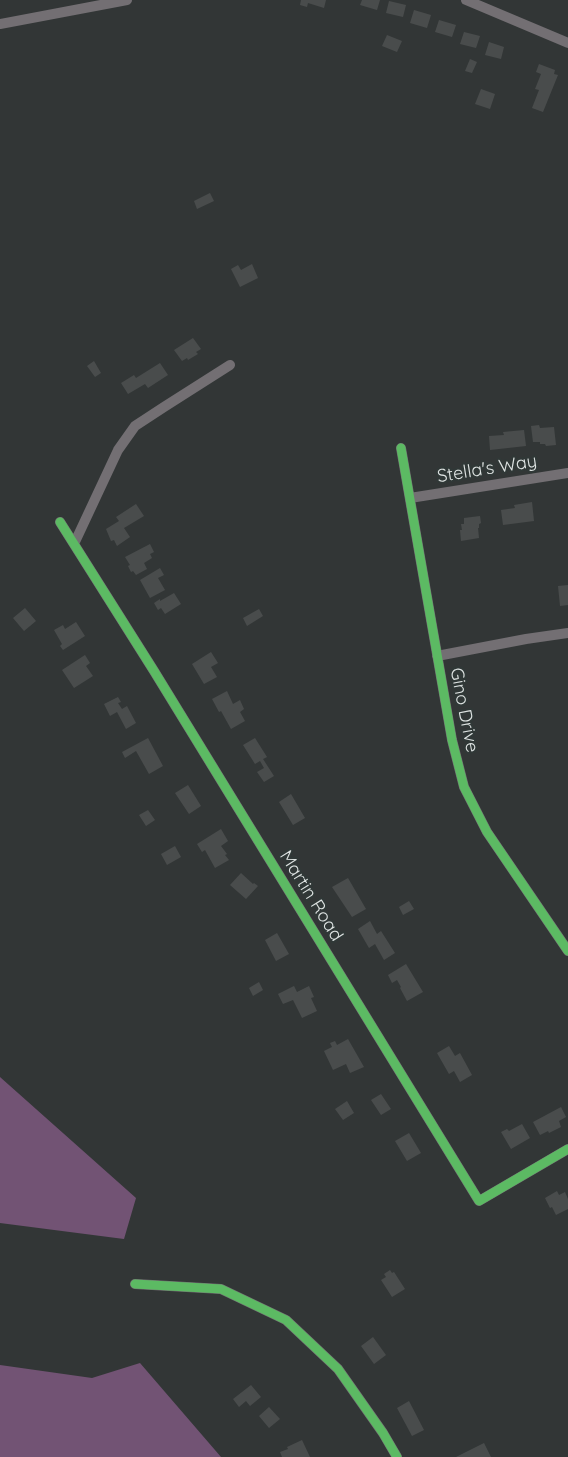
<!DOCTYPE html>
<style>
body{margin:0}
canvas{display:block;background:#323636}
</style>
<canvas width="568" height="1457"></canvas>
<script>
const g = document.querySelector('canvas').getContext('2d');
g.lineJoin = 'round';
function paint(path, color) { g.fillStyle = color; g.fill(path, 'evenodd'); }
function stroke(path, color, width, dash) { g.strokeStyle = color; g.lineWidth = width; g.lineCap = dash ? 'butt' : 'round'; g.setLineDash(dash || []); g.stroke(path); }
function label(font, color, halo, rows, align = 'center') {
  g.font = font + ' Quicksand,sans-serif'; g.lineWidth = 4.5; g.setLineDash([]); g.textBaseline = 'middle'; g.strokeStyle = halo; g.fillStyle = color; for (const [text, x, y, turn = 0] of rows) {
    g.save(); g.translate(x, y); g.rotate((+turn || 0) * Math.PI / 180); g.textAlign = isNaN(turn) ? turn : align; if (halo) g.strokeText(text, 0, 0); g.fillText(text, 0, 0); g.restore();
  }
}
paint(new Path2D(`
 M0 1077 136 1198 124 1239 0 1223Z
 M140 1363 221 1457H0V1365L92 1378Z`), '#725374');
paint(new Path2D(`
 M301 0H326L324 8 308 3 307 7 300 5Z
 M362 0H380L377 10 360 5Z
 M389 1 406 5 403 17 386 13Z
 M414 10 431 15 427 28 410 23Z
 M439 20 456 25 452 37 435 32Z
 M464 32 480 36 476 48 460 44Z
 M387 35 402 41 397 52 382 46Z
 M489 42 504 47 501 59 485 55Z
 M470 59 477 62 472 73 465 71Z
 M539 64 555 70 554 74 558 75 543 112 532 108 539 90 535 89 541 74 536 72Z
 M481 89 495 94 490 109 475 104Z
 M210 193 214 201 197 209 194 201Z
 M252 264 258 278 240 287 231 269 238 265 241 270Z
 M193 338 201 349 196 352 198 354 188 360 187 358 182 361 174 350Z
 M94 361 101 373 95 377 87 366Z
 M160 363 168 375 148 388 145 384 128 394 121 383 134 375 136 378Z
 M539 425 540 428 554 427 556 445 546 446 545 444H540V442H533L531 426Z
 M524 430 526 446 490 450 489 436 504 435 503 432Z
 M532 502 534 521 503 525 501 510 515 508 514 505Z
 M136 504 144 516 124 528 130 537 117 546 114 540 111 541 106 529 119 521 116 517Z
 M480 516 481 523 479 524V528H478L479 538 461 541 460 530H462L461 524H464V518Z
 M150 544 154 552 150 554 152 558 144 563 147 569 136 575 133 571 131 572 128 566 130 565 125 557Z
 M160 568 164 575 158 578 165 590 150 598 140 580Z
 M568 585V605L560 606 558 586Z
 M174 593 181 604 165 614 161 608 158 610 154 603 160 599V601Z
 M25 608 36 621 24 631 13 618Z
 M259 609 263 616 247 626 243 618Z
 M76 622 85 636 63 650 60 646 62 644 54 630 63 625 65 629Z
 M211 652 218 663 211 667 217 677 204 684 192 664Z
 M85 655 90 663 86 666 93 676 74 688 62 670Z
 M227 691 233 704 240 700 244 709 240 712 245 721 231 729 221 711 219 712 212 699Z
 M118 697 121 702 118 703 122 709 127 706 136 723 126 729 117 712 110 716 104 704Z
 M148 738 163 766 149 774 136 751 125 758 122 752Z
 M255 738 267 757 263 759 274 776 264 782 257 772 264 768 260 761 255 764 243 745Z
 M188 785 201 806 189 814 175 793Z
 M291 794 305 818 293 825 279 802Z
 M148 810 155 820 146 826 139 815Z
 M221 829 228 841 221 846 227 854 225 855 229 860 215 868 205 850 202 852 197 844Z
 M175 846 181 857 167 865 161 854Z
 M241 873 253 884 254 883 258 886 246 899 230 885Z
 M348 878 366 909 352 917 332 887Z
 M409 901 414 909 403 915 399 907Z
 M370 921 377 934 381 931 395 953 384 960 375 944 369 948 358 929Z
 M277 933 289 954 276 961 265 940Z
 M406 964 423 992 407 1001 400 988 401 987 397 980 392 983 388 975Z
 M259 982 263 990 253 996 249 988Z
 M294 986 297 992 309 986 314 997 311 998 317 1011 302 1018 293 1000 283 1004 278 994Z
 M348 1039 364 1067 350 1073 346 1064 333 1070 324 1051 332 1047 330 1043 335 1041 337 1045Z
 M449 1046 455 1056 460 1053 472 1075 460 1082 454 1071 449 1074 437 1053Z
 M381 1094 391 1109 381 1115 371 1100Z
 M347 1101 354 1113 343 1120 335 1109Z
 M561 1107 566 1117 559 1121 561 1127 549 1133 548 1131 540 1135 533 1122Z
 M522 1124 530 1138 511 1149 501 1132 507 1129 509 1131Z
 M409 1133 421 1153 407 1161 395 1141Z
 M557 1191 559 1195 565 1192 568 1199V1209L556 1215 552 1207 550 1208 545 1198Z
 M390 1270 392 1273 394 1272 405 1289 392 1297 381 1280 386 1277 384 1274Z
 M373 1337 386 1355 374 1364 361 1346Z
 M251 1385 261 1397 250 1406 246 1401 239 1407 233 1399Z
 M409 1401 424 1430 412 1436 397 1408Z
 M269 1407 280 1419 269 1428 259 1416Z
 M302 1440 310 1457H282L280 1452 288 1449 287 1447Z
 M484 1443 491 1457H456Z`), '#494c4c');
stroke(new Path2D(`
 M466 0 568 43
 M0 24 127 0
 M401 448 452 740 464 787 487 832 568 951
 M410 498 568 473
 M60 522 154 671 479 1201 568 1149
 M74 544 118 450 135 426 164 407 230 365
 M437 656 526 639 568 633
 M135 1284 221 1289 286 1320 338 1369 383 1433 397 1457`), '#736f73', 10);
stroke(new Path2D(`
 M401 448 452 740 464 787 487 832 568 951
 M60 522 154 671 479 1201 568 1149
 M135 1284 221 1289 286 1320 338 1369 383 1433 397 1457`), '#5cba63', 9);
label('18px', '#dfe4e3', '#303837', [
 ["Stella's Way",487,469,-9],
 ["Gino Drive",464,710,79],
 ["Martin Road",311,896,58]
]);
</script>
